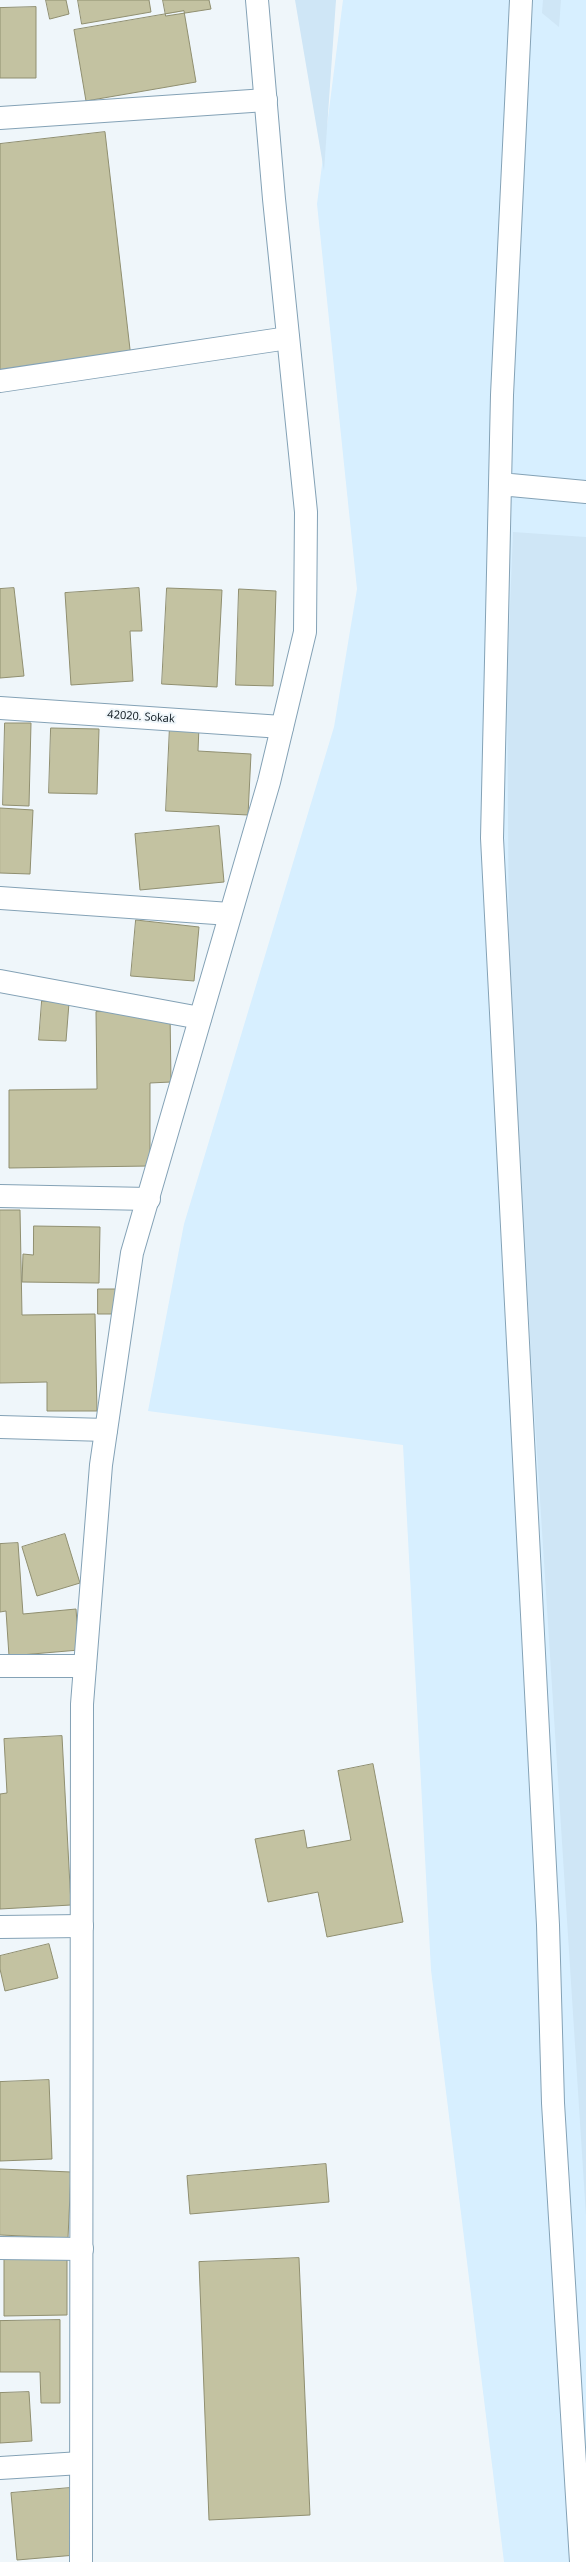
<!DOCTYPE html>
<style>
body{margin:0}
canvas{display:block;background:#eff6fa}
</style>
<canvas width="586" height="2562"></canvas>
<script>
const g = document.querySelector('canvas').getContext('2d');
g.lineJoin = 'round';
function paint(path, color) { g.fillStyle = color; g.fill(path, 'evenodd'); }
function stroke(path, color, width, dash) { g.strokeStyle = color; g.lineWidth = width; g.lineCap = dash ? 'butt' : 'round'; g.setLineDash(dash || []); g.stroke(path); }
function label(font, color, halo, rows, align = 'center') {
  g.font = font + ' "Open Sans",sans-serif'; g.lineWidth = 4; g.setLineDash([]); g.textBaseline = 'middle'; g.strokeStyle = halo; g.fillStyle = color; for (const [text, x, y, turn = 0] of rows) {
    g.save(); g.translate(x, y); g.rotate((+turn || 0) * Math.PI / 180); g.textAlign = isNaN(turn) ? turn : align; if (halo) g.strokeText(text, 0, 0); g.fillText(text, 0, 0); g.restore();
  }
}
paint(new Path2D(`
 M343 0H586V2562H504L431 1970 403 1445 148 1411 184 1224 334 727 357 589 317 204Z`), '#d7efff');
paint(new Path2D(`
 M295 0H336L324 171Z
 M543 0H561L559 27 542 13Z
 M513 532 586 537V2216L532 1375 509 956 507 681Z`), '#cfe6f6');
const building = new Path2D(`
 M46 0H66L69 14 50 19Z
 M78 0H149L151 12 82 24Z
 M163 0H209L211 9 166 16Z
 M36 7V78H0V8Z
 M184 11 196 82 86 101 74 30Z
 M105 132 131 358 0 373V144Z
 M14 588 24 676 0 678V589Z
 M139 588 142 631H130L133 681 71 685 65 593Z
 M167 588 222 590 217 687 162 684Z
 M239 589 276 591 273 686 236 685Z
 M5 723H31L29 806 3 805Z
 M170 725 199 726 198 751 251 754 248 815 166 811Z
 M51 728 99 729 97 794 49 793Z
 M0 808 33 810 30 874 0 873Z
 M219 826 224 882 140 890 135 834Z
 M136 920 199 927 194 981 131 976Z
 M42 1001 69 1003 66 1041 39 1040Z
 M170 1011 171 1082 150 1083V1166L9 1168V1090L97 1089 96 1012Z
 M0 1210H20L22 1315 95 1314 97 1411H47V1382L0 1383Z
 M34 1226 100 1227 99 1283 22 1282 23 1254 33 1255Z
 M98 1289H118L119 1314H98Z
 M65 1534 80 1583 37 1596 22 1547Z
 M18 1543 23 1614 76 1609 79 1650 9 1656 6 1611 0 1612V1544Z
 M62 1736 71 1905 0 1909V1794L7 1793 4 1739Z
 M373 1764 403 1922 327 1937 318 1892 268 1902 255 1839 304 1830 307 1848 351 1840 338 1771Z
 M49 1944 58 1978 5 1991 0 1969V1956Z
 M49 2080 52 2159 0 2161V2082Z
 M326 2164 329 2202 190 2214 187 2176Z
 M0 2169 71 2172 68 2238 0 2235Z
 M67 2258V2315L4 2316V2259Z
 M299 2258 310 2515 209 2520 199 2262Z
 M60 2320V2403H41L40 2372H0V2321Z
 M29 2392 32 2441 0 2443V2393Z
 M70 2488 76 2555 17 2560 11 2493Z`);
paint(building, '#c3c2a1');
stroke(building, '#908f70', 1);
const minor = new Path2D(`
 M0 118 266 100
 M0 381 288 338
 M500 484 502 395 521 0
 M0 708 282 727
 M0 898 230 914
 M0 981 200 1018
 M0 1196 149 1199
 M0 1427 106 1430
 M0 1666H85
 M0 1927 82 1926
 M0 2248 82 2249
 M0 2468 81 2463
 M581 2562 553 2103 548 1925 492 838 500 484 586 492`);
const major = new Path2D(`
 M81 2562 82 1704 101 1465 132 1253 269 782 305 632 306 512 274 199 257 0`);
stroke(minor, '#84a2b6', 24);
stroke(major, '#84a2b6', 24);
stroke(minor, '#fff', 22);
stroke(major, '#fff', 22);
label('11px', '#061118', '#eff6fa', [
 ["42020. Sokak",141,717,4]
]);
</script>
